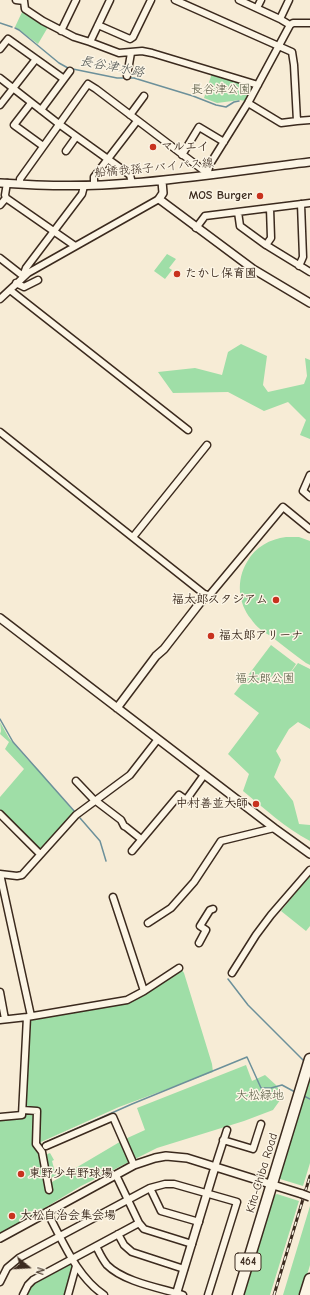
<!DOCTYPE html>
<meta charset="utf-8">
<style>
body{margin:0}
#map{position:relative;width:310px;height:1295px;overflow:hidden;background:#f7ecd6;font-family:"Comic Neue",sans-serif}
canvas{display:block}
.north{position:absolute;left:8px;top:1247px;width:40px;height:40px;-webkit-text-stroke:3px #fcf5e5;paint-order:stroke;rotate:108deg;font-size:11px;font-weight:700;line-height:16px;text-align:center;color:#3b2a1e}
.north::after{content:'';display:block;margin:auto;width:14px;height:18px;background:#3b2a1e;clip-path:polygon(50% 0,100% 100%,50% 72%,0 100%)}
</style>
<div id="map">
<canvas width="310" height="1295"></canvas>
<div class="north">N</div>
</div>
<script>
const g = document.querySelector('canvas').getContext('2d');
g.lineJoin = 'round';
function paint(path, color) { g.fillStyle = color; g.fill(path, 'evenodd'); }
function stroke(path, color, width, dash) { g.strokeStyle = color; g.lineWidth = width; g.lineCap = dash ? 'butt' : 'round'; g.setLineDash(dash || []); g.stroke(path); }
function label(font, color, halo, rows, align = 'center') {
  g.font = font + ' "Comic Neue","Klee One",sans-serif'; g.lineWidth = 3; g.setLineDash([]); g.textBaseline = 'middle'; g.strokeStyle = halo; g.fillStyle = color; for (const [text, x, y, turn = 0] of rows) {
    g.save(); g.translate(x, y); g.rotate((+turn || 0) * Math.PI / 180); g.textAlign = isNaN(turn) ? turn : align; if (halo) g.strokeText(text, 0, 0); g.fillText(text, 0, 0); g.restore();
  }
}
paint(new Path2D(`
 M23 10 48 27 38 44 15 27Z
 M212 73 253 85 245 101 240 100 217 103 204 98Z
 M167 254 176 259 169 268 172 270 165 279 154 271Z
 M241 344 267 356 263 385 268 392 304 384 307 376 305 358 310 360V439L300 435 306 420 288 402 264 411 228 392 173 393 158 372 195 368 222 375 228 352Z
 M286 537H299L310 541V665L306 663C294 654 283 646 272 637 264 632 256 627 251 619 238 603 236 580 247 562 255 547 270 539 286 537Z
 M271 645 296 664 288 676 298 663 310 669V729L298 722 289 729 276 751 281 760 274 777 293 801 299 824 310 825V841C285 828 264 808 243 791L249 774 228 754 259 713 234 694Z
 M0 722 9 738 28 760 38 769 75 813 40 851 0 812V797L24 769 5 749 9 742 0 734 1 731Z
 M310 875V926L306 931 281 911Z
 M179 969 182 970 184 973 212 1064 213 1072 119 1107 41 1142 44 1151 38 1143 40 1108H27L25 1105 30 1021 32 1018 129 1000Z
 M246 1065 252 1081 265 1075 276 1085 283 1096 273 1110 244 1121 157 1148 81 1186 0 1235V1119L24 1115 27 1113 32 1112 35 1115 33 1144 39 1154 46 1194 51 1193 52 1182 123 1140 145 1130 137 1108Z
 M310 1076V1163L303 1186 280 1179 278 1175Z
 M50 1153 54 1160 52 1161 56 1176 48 1179 45 1155Z
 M277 1194 299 1201 270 1295H243L273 1196Z
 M310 1206V1265L301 1295H283Z
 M70 1263H71L75 1269 67 1295H26C33 1278 54 1271 70 1263Z`), '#9fdea7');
stroke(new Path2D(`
 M0 23 12 27
 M15 28 19 30 59 63 68 68 117 78H134L193 96 216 105 226 107 234 102 239 101
 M0 719 13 742 75 812
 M80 818 100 841 106 861
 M228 979 248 1005 305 1062
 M304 1096 310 1099
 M44 1143 132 1104 247 1057 261 1088H271L282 1085 295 1092`), '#6c909a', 1.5);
const minor = new Path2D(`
 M16 0 24 1 25 9 43 21 74 37 90 42 119 53 142 51 152 53 258 85
 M175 0 292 52 294 65 297 121 310 120
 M239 0 280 19 290 25
 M257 8 261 0
 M280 19 289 0
 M98 25 130 39 133 37 151 0
 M61 31 76 0
 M90 42 110 0
 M0 49 8 39 64 79 41 110
 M127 76 131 53
 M0 78 59 124 130 175 132 183
 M64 79 70 71
 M31 103 14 125 43 146
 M248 103 281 123 297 121
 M0 105 36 59
 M130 115 144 96
 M66 151 76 137
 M182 155 199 127 224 142
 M207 175 210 164 248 103 290 25 293 23H310
 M20 184V179L88 84 96 89 203 170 207 175
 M94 185V177L137 121
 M6 198 75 246
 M0 205 6 198 5 195 7 183
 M238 212 240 226 266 245 310 272
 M196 228 205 216 310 203
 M266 245 271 238 270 208
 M0 258 23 276 26 268 82 194 84 186
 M299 266 303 257 301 204
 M16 283 24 287 38 280
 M10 290 188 430
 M0 299 28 273 159 199
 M0 432 208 597 283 507 310 529
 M310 475 303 491 310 497
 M133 537 207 445
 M76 781 95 801
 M96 801 121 820 124 826 126 827 141 839
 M0 814 40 854
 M132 851 179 795 186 800 204 775
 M0 874 17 876 22 875 76 815 130 775 158 739
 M0 874 31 1016
 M113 897 144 991
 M148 923 171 908 194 882 221 841 274 828
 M199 943 206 930 200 926 210 910 213 909
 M232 973 256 935 271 915 310 870
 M0 992 5 1019
 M0 1020 27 1017 127 1000 144 991 179 968
 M23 1110 37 1111 36 1144 42 1152 49 1190
 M0 1117 22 1115 27 1017
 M223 1140 253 1149 261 1124
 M46 1146 113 1117 134 1165
 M215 1167 227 1130
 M116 1175 139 1223 144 1229 192 1244
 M150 1188 161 1211 199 1222
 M47 1212C63 1241 76 1276 104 1295
 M118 1234 124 1245 132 1252 184 1269
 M96 1246C99 1252 102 1259 107 1265 124 1282 160 1288 183 1295
 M0 1282 7 1268 19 1258 150 1188 165 1184H174L237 1202 208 1295
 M23 1295 28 1285 33 1280 139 1223
 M68 1295 76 1266`);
const tertiary = new Path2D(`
 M162 181 163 193 159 199 253 269 310 303
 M0 183C44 186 87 187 131 183 191 179 250 169 310 162
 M0 618 274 828 310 854
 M117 708 156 656 164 649 206 595
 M0 1238 134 1165 155 1158 166 1156 187 1158 302 1194
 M176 1295 215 1167`);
const trunk = new Path2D(`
 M238 1295 310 1059
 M305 1295 310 1279`);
stroke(minor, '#3b2a1e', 9);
stroke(tertiary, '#3b2a1e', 10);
stroke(trunk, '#3b2a1e', 13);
stroke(minor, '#fcf5e5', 6);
stroke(tertiary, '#fcf5e5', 7);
stroke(trunk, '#fcf5e5', 10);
const rail = new Path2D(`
 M274 1295 310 1176`);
stroke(rail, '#3b2a1e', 3);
stroke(rail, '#fcf5e5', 1.5, [4.5]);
const tertiaryBridge = new Path2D(`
 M302 1194 310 1197`);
stroke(tertiaryBridge, '#3b2a1e', 10, []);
stroke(tertiaryBridge, '#fcf5e5', 7);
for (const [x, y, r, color] of [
 [153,147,4,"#c8321e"],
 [260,196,4,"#c8321e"],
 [177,274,4,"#c8321e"],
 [276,600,4,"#c8321e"],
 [211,636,4,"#c8321e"],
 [256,804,4,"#c8321e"],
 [21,1174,4,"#c8321e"],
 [12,1216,4,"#c8321e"]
]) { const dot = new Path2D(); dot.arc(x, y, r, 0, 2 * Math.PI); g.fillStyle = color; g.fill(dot); stroke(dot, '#fcf5e5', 1.5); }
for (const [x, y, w] of [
 [248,1262,26]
]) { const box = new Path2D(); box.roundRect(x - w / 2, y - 9, w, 18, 3); g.fillStyle = '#fcf5e5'; g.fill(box); stroke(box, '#3b2a1e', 1); }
label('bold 11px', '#3b2a1e', null, [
 ["464",248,1262]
]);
label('12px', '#545740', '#fcf5e5', [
 ["長谷津公園",221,90],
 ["福太郎公園",265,679],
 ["大松緑地",260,1096]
]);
label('bold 12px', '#3b2a1e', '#fcf5e5', [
 ["マルエイ",161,147],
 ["MOS Burger",252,196,"right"],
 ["たかし保育園",185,274],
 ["福太郎スタジアム",268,600,"right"],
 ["福太郎アリーナ",219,636],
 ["中村善並大師",248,804,"right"],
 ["東野少年野球場",29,1174],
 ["大松自治会集会場",20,1216]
], 'left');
label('12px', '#3b2a1e', '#fcf5e5', [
 ["船橋我孫子バイパス線",154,168,-5],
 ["Kita-Chiba Road",262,1173,-73]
]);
label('italic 13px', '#4f5452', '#fcf5e5', [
 ["長谷津水路",112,67,11]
]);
</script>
